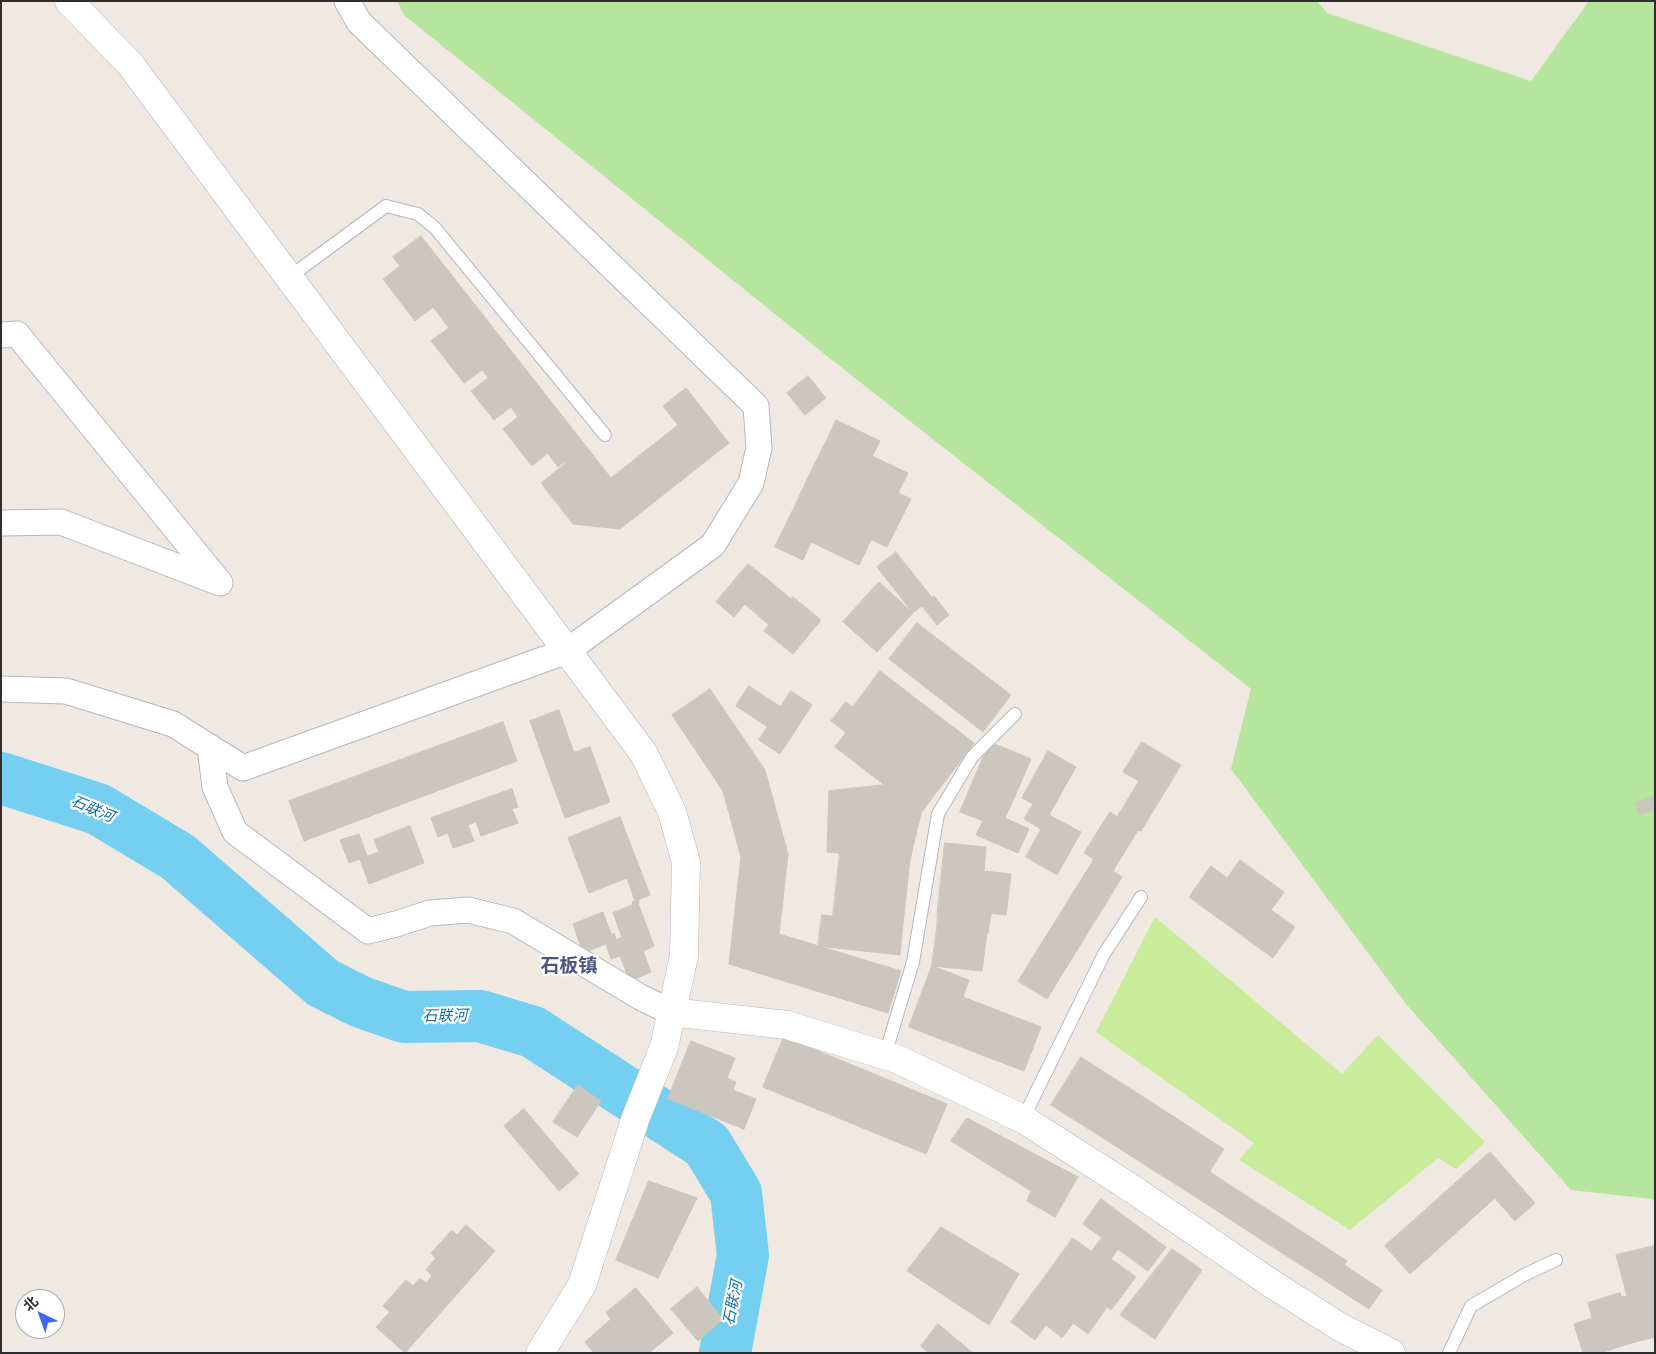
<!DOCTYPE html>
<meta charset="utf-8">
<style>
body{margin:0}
#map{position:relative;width:1656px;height:1354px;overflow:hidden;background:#efe9e1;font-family:Jost,"Noto Sans SC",sans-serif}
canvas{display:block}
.frame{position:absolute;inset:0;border:2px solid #2e2e2e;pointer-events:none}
.north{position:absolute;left:15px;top:1289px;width:50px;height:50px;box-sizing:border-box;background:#fff;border:1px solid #ababab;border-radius:50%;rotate:318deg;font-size:14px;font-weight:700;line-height:20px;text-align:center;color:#2e2e2e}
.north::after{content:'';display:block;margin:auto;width:18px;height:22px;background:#4264fb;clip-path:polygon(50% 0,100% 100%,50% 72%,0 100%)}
</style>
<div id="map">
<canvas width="1656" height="1354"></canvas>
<div class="frame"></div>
<div class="north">北</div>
</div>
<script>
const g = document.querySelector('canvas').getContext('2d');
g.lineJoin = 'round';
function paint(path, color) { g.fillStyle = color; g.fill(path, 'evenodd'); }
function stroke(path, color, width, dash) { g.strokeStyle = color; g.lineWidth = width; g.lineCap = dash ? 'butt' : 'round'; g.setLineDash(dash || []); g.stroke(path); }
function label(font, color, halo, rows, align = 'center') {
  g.font = font + ' Jost,"Noto Sans SC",sans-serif'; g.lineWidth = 4.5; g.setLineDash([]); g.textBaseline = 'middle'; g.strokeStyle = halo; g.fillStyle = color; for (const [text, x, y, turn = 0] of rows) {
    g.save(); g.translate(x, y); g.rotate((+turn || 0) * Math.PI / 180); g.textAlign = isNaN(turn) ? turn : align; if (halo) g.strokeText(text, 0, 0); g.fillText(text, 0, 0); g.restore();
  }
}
paint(new Path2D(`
 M397 1H1317L1327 13 1531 81 1589 1H1655V1202L1652 1199 1571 1190 1406 1004 1231 769 1251 689 832 360 404 15Z`), '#b6e59e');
paint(new Path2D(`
 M1155 917 1342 1074 1378 1035 1485 1142 1456 1169 1438 1158 1350 1230 1239 1160 1254 1143 1096 1032Z`), '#c9ec9a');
stroke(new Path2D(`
 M1 778 98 809 178 857 323 983 361 1002 404 1017 480 1016 533 1032 707 1145 736 1193 743 1255 725 1353`), '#75cff0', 52);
const building = new Path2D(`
 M421 236 611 478 678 425 663 406 686 388 729 443 620 529 573 524 541 483 567 462 566 461 558 467 548 453 532 466 503 429 518 417 511 407 494 420 471 391 488 378 482 370 464 383 431 341 449 328 433 307 415 321 383 279 400 266 393 257Z
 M808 376 826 398 805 415 787 393Z
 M836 420 880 441 872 457 829 436Z
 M829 436 908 473 898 493 869 479 860 496 811 472Z
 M811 472 860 496 869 479 911 499 887 547 796 504Z
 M796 504 871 540 859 565 811 542 803 560 775 547Z
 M896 552 932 598 913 613 877 567Z
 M748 564 766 578 734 617 716 602Z
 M766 578 791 599 769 625 745 604Z
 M879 582 913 613 877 652 843 622Z
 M934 596 949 615 937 625 922 606Z
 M793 597 821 620 793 654 764 631Z
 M917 623 1011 695 983 732 889 659Z
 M880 671 974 743 947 779 853 707Z
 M749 686 781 707 768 727 736 706Z
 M710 689 765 770 723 791 672 715Z
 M791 691 812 705 780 754 759 740Z
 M846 702 947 779 932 798 831 721Z
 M559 710 574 753 545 763 530 721Z
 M503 722 517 761 304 841 289 801Z
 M846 733 932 798 921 813 835 747Z
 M990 742 1031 759 1015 796 974 779Z
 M1142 742 1181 765 1141 831 1138 830 1113 871 1122 877 1047 999 1018 981 1094 859 1084 853 1110 812 1117 817 1139 781 1123 772Z
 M590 747 610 802 565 818 545 763Z
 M1048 751 1076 767 1041 829 1024 819 1033 804 1022 798Z
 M765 770 788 854 779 934 901 971 888 1013 729 964 741 857 723 791Z
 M974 779 1015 796 1005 818 1029 829 1018 853 976 835 983 821 960 812Z
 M884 785 921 813 910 860 827 852 829 791Z
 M512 789 518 807 512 809 518 823 481 836 476 822 468 825 474 841 453 848 448 833 438 837 431 818Z
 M1655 796V809L1640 815 1636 803Z
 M1049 815 1081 832 1057 875 1026 857Z
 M620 817 650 895 638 900 639 903 633 905 632 902 635 901 627 878 589 893 568 838Z
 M410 826 424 863 369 884 360 859 349 863 340 840 359 834 367 856 379 852 374 840Z
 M945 843 986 847 984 871 1011 874 1006 915 938 908Z
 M840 853 910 860 903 923 833 916Z
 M1240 860 1284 892 1271 910 1295 927 1273 958 1189 897 1211 866 1227 878Z
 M638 903 654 946 643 951 651 972 630 981 620 956 611 959 606 944 583 953 573 924 603 912 611 934 614 933 616 940 622 937 613 913Z
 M938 908 991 914 988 933 937 928Z
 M822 915 903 923 900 955 818 946Z
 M937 928 987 933 982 971 932 966Z
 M932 966 969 980 963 997 1041 1027 1024 1071 909 1027Z
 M784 1037 947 1104 926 1154 763 1087Z
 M691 1041 735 1058 727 1078 736 1082 733 1090 756 1099 744 1129 668 1099Z
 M1081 1057 1224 1149 1194 1196 1051 1105Z
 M578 1085 601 1101 577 1137 553 1122Z
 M524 1109 579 1174 559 1191 504 1126Z
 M967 1118 1078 1177 1055 1217 1027 1201 1031 1191 951 1141Z
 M1490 1152 1535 1203 1515 1221 1470 1170Z
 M1470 1170 1495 1198 1410 1274 1385 1246Z
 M1210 1172 1347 1261 1344 1265 1382 1290 1369 1309 1194 1196Z
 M649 1181 697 1198 658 1278 616 1260Z
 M1101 1199 1166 1247 1148 1271 1083 1224Z
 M466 1225 495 1251 405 1353 376 1327 390 1312 383 1306 406 1280 413 1286 420 1278 426 1283 432 1276 426 1270 436 1258 431 1253 452 1230 457 1235Z
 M941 1227 1019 1274 989 1325 907 1271Z
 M1073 1238 1092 1252 1070 1280 1076 1284 1062 1303 1038 1286Z
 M1102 1238 1118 1249 1111 1259 1136 1277 1111 1310 1070 1280Z
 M1655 1246V1337L1635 1342 1621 1297 1627 1296 1616 1255Z
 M1172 1249 1202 1270 1155 1339 1120 1315Z
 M1076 1284 1093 1297 1062 1338 1046 1325Z
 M1038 1286 1062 1303 1035 1340 1011 1322Z
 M697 1287 723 1319 698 1341 671 1309Z
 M636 1288 673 1333 649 1353H594L585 1342 611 1319 606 1313Z
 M38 1289 48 1298 28 1299Z
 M1620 1293 1635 1342 1600 1353H1583L1574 1324 1592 1318 1588 1303Z
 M1093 1297 1107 1307 1088 1334 1073 1323Z
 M938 1324 973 1353H928L921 1346Z`);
paint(building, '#cbc7bf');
stroke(building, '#cbc5ba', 1);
const lane = new Path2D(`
 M288 278 386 206 418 214 435 228 605 435
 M885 1055 913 962 938 814 972 757 1015 714
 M1023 1119 1104 954 1141 897
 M1449 1353 1471 1306 1526 1274 1556 1260`);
const street = new Path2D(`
 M1 335 17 334 220 583 61 522 1 523
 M1 689 66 691 173 724 243 768 567 651 713 545 751 483 759 448 756 406 359 22 347 1
 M210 747 215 787 235 832 368 931 396 924 430 913 468 910 513 921 640 997 671 1012`);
const secondary = new Path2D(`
 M69 1 130 64 644 754 672 812 686 862 684 956 664 1047 636 1117 582 1285 540 1353
 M671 1012 787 1025 897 1059 1023 1119 1131 1188 1272 1284 1340 1327 1391 1353`);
stroke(lane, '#b4b7c1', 14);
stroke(street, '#b4b7c1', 27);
stroke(secondary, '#b4b7c1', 29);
stroke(lane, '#fff', 12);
stroke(street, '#fff', 25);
stroke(secondary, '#fff', 28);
label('italic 15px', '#0d6fa3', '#fff', [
 ["石联河",92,810,23],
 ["石联河",445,1017,-1],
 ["石联河",734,1303,-79]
]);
label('bold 19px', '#4d5680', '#fff', [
 ["石板镇",569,967]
]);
</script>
